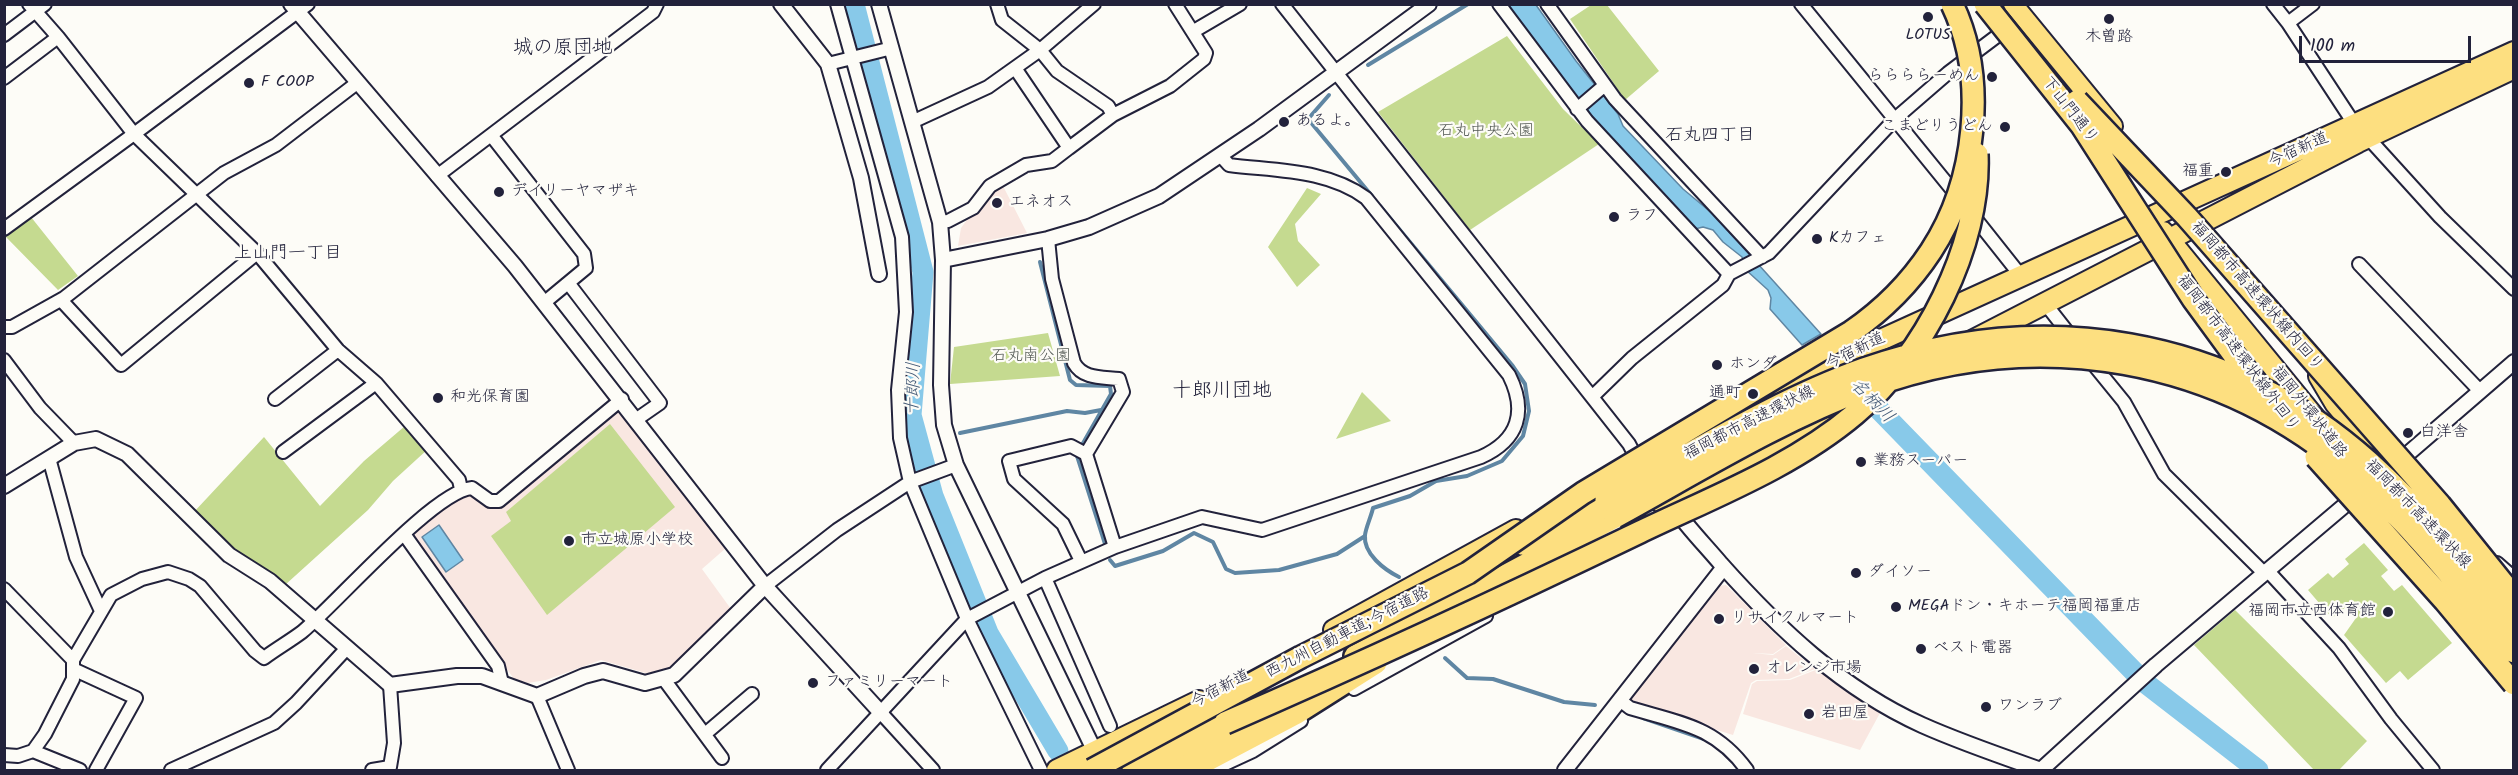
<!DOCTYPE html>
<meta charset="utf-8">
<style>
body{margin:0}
#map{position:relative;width:2518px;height:775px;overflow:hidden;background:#fdfcf7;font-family:Kalam,sans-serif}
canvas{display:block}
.frame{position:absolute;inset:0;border:6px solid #22223b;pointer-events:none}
.scale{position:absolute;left:2299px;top:36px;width:172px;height:27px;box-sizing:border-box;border:3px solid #22223b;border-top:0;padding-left:8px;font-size:18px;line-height:21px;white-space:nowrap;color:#22223b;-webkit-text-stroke:4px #fdfcf7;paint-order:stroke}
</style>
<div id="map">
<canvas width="2518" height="775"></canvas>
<div class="frame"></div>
<div class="scale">100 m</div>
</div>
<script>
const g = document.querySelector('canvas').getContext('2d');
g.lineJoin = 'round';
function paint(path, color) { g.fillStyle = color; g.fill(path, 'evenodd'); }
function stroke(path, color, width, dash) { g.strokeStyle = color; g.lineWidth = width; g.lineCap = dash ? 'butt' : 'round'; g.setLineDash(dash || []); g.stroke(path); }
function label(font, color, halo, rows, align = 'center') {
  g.font = font + ' Kalam,"Klee One",sans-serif'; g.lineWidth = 4.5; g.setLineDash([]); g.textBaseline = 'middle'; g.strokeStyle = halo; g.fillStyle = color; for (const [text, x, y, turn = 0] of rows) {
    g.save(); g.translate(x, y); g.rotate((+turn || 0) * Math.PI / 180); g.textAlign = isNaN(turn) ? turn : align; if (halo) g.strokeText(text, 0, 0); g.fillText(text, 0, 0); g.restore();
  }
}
paint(new Path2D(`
 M1002 184 1027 233 958 246 961 228 969 217 993 188Z
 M614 413H620L726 548 702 569 731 609 676 664 663 672 649 674 601 660 546 680 528 683 514 679 412 535 458 497 468 493 487 506 500 507Z
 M1726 585 1786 645 1773 654 1752 653 1773 655 1786 646 1815 669 1789 679 1756 680 1751 683 1733 735 1633 704 1629 698 1717 586Z
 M1818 669 1880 713 1860 750 1743 714 1752 684 1757 681 1790 680Z`), '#f9e7e1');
paint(new Path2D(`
 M1591 5H1607L1659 71 1625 100 1570 19Z
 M1507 36 1563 109 1599 144 1470 230 1378 112Z
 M1307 188 1321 194 1295 224 1298 241 1320 265 1297 287 1268 247Z
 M31 217 78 276 58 290 5 236Z
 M1048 333 1060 376 950 384 954 347Z
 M1362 392 1391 421 1336 439Z
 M610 424 675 507 547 615 491 536 511 521 506 512Z
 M405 426 428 449 393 481 368 510 285 585 227 543 193 513 264 437 320 506 364 461Z
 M2364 543 2388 570 2381 576 2394 591 2402 585 2452 643 2408 680 2400 671 2386 683 2344 635 2356 618 2346 607 2332 618 2308 590 2328 573 2333 578 2349 564 2345 559Z
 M2235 610 2367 741 2339 770H2314L2194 645Z`), '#c5da90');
const water = new Path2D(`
 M1507 5H1536L1576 61 1618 114 1623 126 1683 189 1713 214 1821 334 1802 345 1770 309 1771 298 1768 290 1746 270 1742 257 1723 242 1713 230 1703 227 1695 229 1595 124Z
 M439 525 463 560 446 572 422 537Z`);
paint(water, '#88c9e9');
stroke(water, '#5f86a3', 1.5);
stroke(new Path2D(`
 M1368 65 1468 4
 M1329 95 1308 119 1372 196
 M1380 206 1512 365 1525 384 1529 411 1523 436 1502 461 1467 476 1436 481 1410 496 1373 508C1371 517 1366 527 1365 535 1363 554 1385 570 1399 577
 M1040 262 1070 380 1076 385 1110 386 1111 394 1082 445
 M960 433 1067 411 1085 413 1101 410
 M1077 456 1105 544
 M1110 560 1115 566 1163 551 1194 533 1213 542 1226 569 1235 573 1279 570 1337 554 1365 536
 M1445 658 1467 678 1493 679 1564 702 1595 705
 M1643 718 1704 739`), '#5f86a3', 4);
stroke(new Path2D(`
 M854 4 923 272 911 415 933 496 988 633 1058 751
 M1858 388 2144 682 2258 770`), '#88c9e9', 21);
const minor = new Path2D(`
 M29 4 58 37
 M837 4 902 237 906 312 898 390 900 438 910 482 967 619 1041 770
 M997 4 1002 20 1040 50 1057 71 1108 106 1113 115
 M1282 4 1592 397 1629 444 1639 463
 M1499 4 1587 121 1729 274
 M1547 4 1615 99 1762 257
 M1801 4 1958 197
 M2273 4 2288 23 2351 119 2440 217 2514 289
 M2288 23 2313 4
 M1194 31 1240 4
 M4 35 45 4
 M828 64 892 48
 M4 78 58 37 134 134 308 4
 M1577 109 1605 85
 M912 122 988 87 1040 50 1094 4
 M491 135 584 254 586 268 545 302
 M1069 148 1113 115 1170 86 1204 59 1206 53 1175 4
 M437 176 653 12 657 4
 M1971 213 2021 276
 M940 222 948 221 973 208 990 186 1026 165 1052 161 1069 148 1015 68
 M4 229 134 134 257 253 338 350 376 383 459 480 461 489
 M1048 239 1052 279 1074 363C1083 379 1101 377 1119 379L1123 392 1086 454 1115 547
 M2359 264 2479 390
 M569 284 660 403 637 419
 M61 300 121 365 257 253
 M2044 302 2073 339
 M4 327H12L64 298 224 173 276 145 357 83
 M2089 359 2124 402 2164 474 2264 573
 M4 360 40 408 74 443
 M1592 397 1632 358 1723 285 1729 274 1769 253 1896 118 1948 73 2005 30
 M275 399 338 350
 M283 452 376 383
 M49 458 76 557 101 611
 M404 534 498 666 502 683
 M1576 553 1633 518
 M1081 561 1063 524 1014 479 1009 461 1071 446 1086 454
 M2497 563 2514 578
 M2267 570 2339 648 2391 719 2433 770
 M1045 578 1110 726
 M765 586 837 530 910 482 956 465
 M4 589 73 660
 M73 669 136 698 96 770
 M663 678 722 758
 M1354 689 1486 616
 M537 696 568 770
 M1621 701 1630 708C1680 723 1715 726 1747 770
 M882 714 933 770
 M705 734 752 694
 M33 751 80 770
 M4 755 18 756 33 751 45 734 73 679V660L111 595 142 579 168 572 189 579 200 586 255 651 264 658C276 649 290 641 302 632 337 603 434 491 472 488L490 501H499L622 399
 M171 770 274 723 296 703 347 648
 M372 770 390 767 394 743 390 685
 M827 770 967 619 1045 578 1115 547 1202 517 1262 530 1481 457C1519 440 1527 411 1509 375L1366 198C1327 169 1275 171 1229 165L1220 155
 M1212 770 1253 751 1301 721`);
const tertiary = new Path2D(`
 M291 4 515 266 765 586 882 714
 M781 4 828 64 861 178 879 274
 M879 4 940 222 943 260 941 385 944 425 956 465 1098 758
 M943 260 1048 239 1089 227 1159 196 1259 129 1429 4
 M2396 464 2514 362
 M4 486 74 443 96 439 127 454 229 555 270 581 390 685 457 676H482L537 696 584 676 603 671 645 683 674 675 765 586
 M1674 508C1688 528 1705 545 1721 564 1778 628 1842 689 1922 725 1960 742 2001 756 2041 770
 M1565 770 1724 567
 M2041 770 2156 665 2358 494`);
const primary = new Path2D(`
 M2013 4 2113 126`);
const trunk = new Path2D(`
 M2163 232 2315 418
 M1970 342 2358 142 2514 68
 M2319 376 2335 403 2402 483
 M1716 423 1852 353 2514 52
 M1661 502 1860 402
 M1334 630 1516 530
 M1057 770 1199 701
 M1159 770 1263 716`);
const motorway = new Path2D(`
 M1522 544 1606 500
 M1355 656 1615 517
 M1133 770 1242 714
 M1189 770 1297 713 1376 663`);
stroke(minor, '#22223b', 16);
stroke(tertiary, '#22223b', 18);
stroke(primary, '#22223b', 22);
stroke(trunk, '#22223b', 24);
stroke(motorway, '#22223b', 26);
stroke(minor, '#fdfcf7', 12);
stroke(tertiary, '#fdfcf7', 14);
stroke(primary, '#fddf80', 18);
stroke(trunk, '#fddf80', 20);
stroke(motorway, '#fddf80', 21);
const motorwayBridge = new Path2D(`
 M1985 4 2082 126 2193 299 2256 385
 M2077 101 2187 217 2440 505 2514 597
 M2316 457 2445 601 2514 684
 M1606 500C1690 455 1774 401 1864 369 2041 307 2227 335 2370 463 2423 511 2468 567 2514 623
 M1615 517C1697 472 1779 421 1867 388 2037 325 2220 356 2357 477 2415 529 2464 592 2514 652
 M1225 723C1365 662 1503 598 1640 532 1713 497 1792 467 1855 414 1924 356 1981 246 1977 154
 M1092 770 1301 657 1468 573 1583 493 1851 332C1883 310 1910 283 1931 251 1976 182 1988 79 1952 4`);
stroke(motorwayBridge, '#22223b', 26, []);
stroke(motorwayBridge, '#fddf80', 21);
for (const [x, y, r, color] of [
 [1928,17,6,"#22223b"],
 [2109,19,6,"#22223b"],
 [1992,77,6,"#22223b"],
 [249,83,6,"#22223b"],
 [1284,122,6,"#22223b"],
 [2005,127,6,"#22223b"],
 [2226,172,6,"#22223b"],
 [499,192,6,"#22223b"],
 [997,203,6,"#22223b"],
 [1614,217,6,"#22223b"],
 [1817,239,6,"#22223b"],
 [1717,365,6,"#22223b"],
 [1753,394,6,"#22223b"],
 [438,398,6,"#22223b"],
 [2408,433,6,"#22223b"],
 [1861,462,6,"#22223b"],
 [569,541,6,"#22223b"],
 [1856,573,6,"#22223b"],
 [1896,607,6,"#22223b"],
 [2388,612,6,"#22223b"],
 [1719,619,6,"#22223b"],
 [1921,649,6,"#22223b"],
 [1754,669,6,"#22223b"],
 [813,683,6,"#22223b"],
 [1986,707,6,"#22223b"],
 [1809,714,6,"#22223b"]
]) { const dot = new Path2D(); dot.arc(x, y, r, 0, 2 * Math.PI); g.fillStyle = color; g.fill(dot); stroke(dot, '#fdfcf7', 2); }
label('16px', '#22223b', '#fdfcf7', [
 ["LOTUS",1928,36,"center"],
 ["木曽路",2109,38,"center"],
 ["ららららーめん",1980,77,"right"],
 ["F COOP",261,83],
 ["あるよ。",1296,122],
 ["こまどりうどん",1993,127,"right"],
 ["福重",2214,172,"right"],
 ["デイリーヤマザキ",511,192],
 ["エネオス",1009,203],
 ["ラフ",1626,217],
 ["Kカフェ",1829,239],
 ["ホンダ",1729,365],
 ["通町",1741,394,"right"],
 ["和光保育園",450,398],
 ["白洋舎",2420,433],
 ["業務スーパー",1873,462],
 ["市立城原小学校",581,541],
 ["ダイソー",1868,573],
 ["MEGAドン・キホーテ福岡福重店",1908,607],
 ["福岡市立西体育館",2376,612,"right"],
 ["リサイクルマート",1731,619],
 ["ベスト電器",1933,649],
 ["オレンジ市場",1766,669],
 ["ファミリーマート",825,683],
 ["ワンラブ",1998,707],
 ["岩田屋",1821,714]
], 'left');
label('16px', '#22223b', '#fdfcf7', [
 ["下山門通り",2069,111,52],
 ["今宿新道",2299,151,-24],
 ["福岡都市高速環状線内回り",2256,297,49],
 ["今宿新道",1856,352,-26],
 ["福岡都市高速環状線外回り",2237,354,53],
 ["福岡外環状道路",2308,413,52],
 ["福岡都市高速環状線",1750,424,-27],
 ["福岡都市高速環状線",2417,515,46],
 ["西九州自動車道;今宿道路",1348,634,-27],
 ["今宿新道",1221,690,-27]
]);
label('16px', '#535954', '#fdfcf7', [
 ["石丸中央公園",1486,132],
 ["石丸南公園",1031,357]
]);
label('18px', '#22223b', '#fdfcf7', [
 ["石丸四丁目",1710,137],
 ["上山門一丁目",288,255]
]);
label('italic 18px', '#465c78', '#fdfcf7', [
 ["十郎川",915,389,-88],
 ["名柄川",1871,402,46]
]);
label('20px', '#22223b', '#fdfcf7', [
 ["城の原団地",563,50],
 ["十郎川団地",1222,393]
]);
</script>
